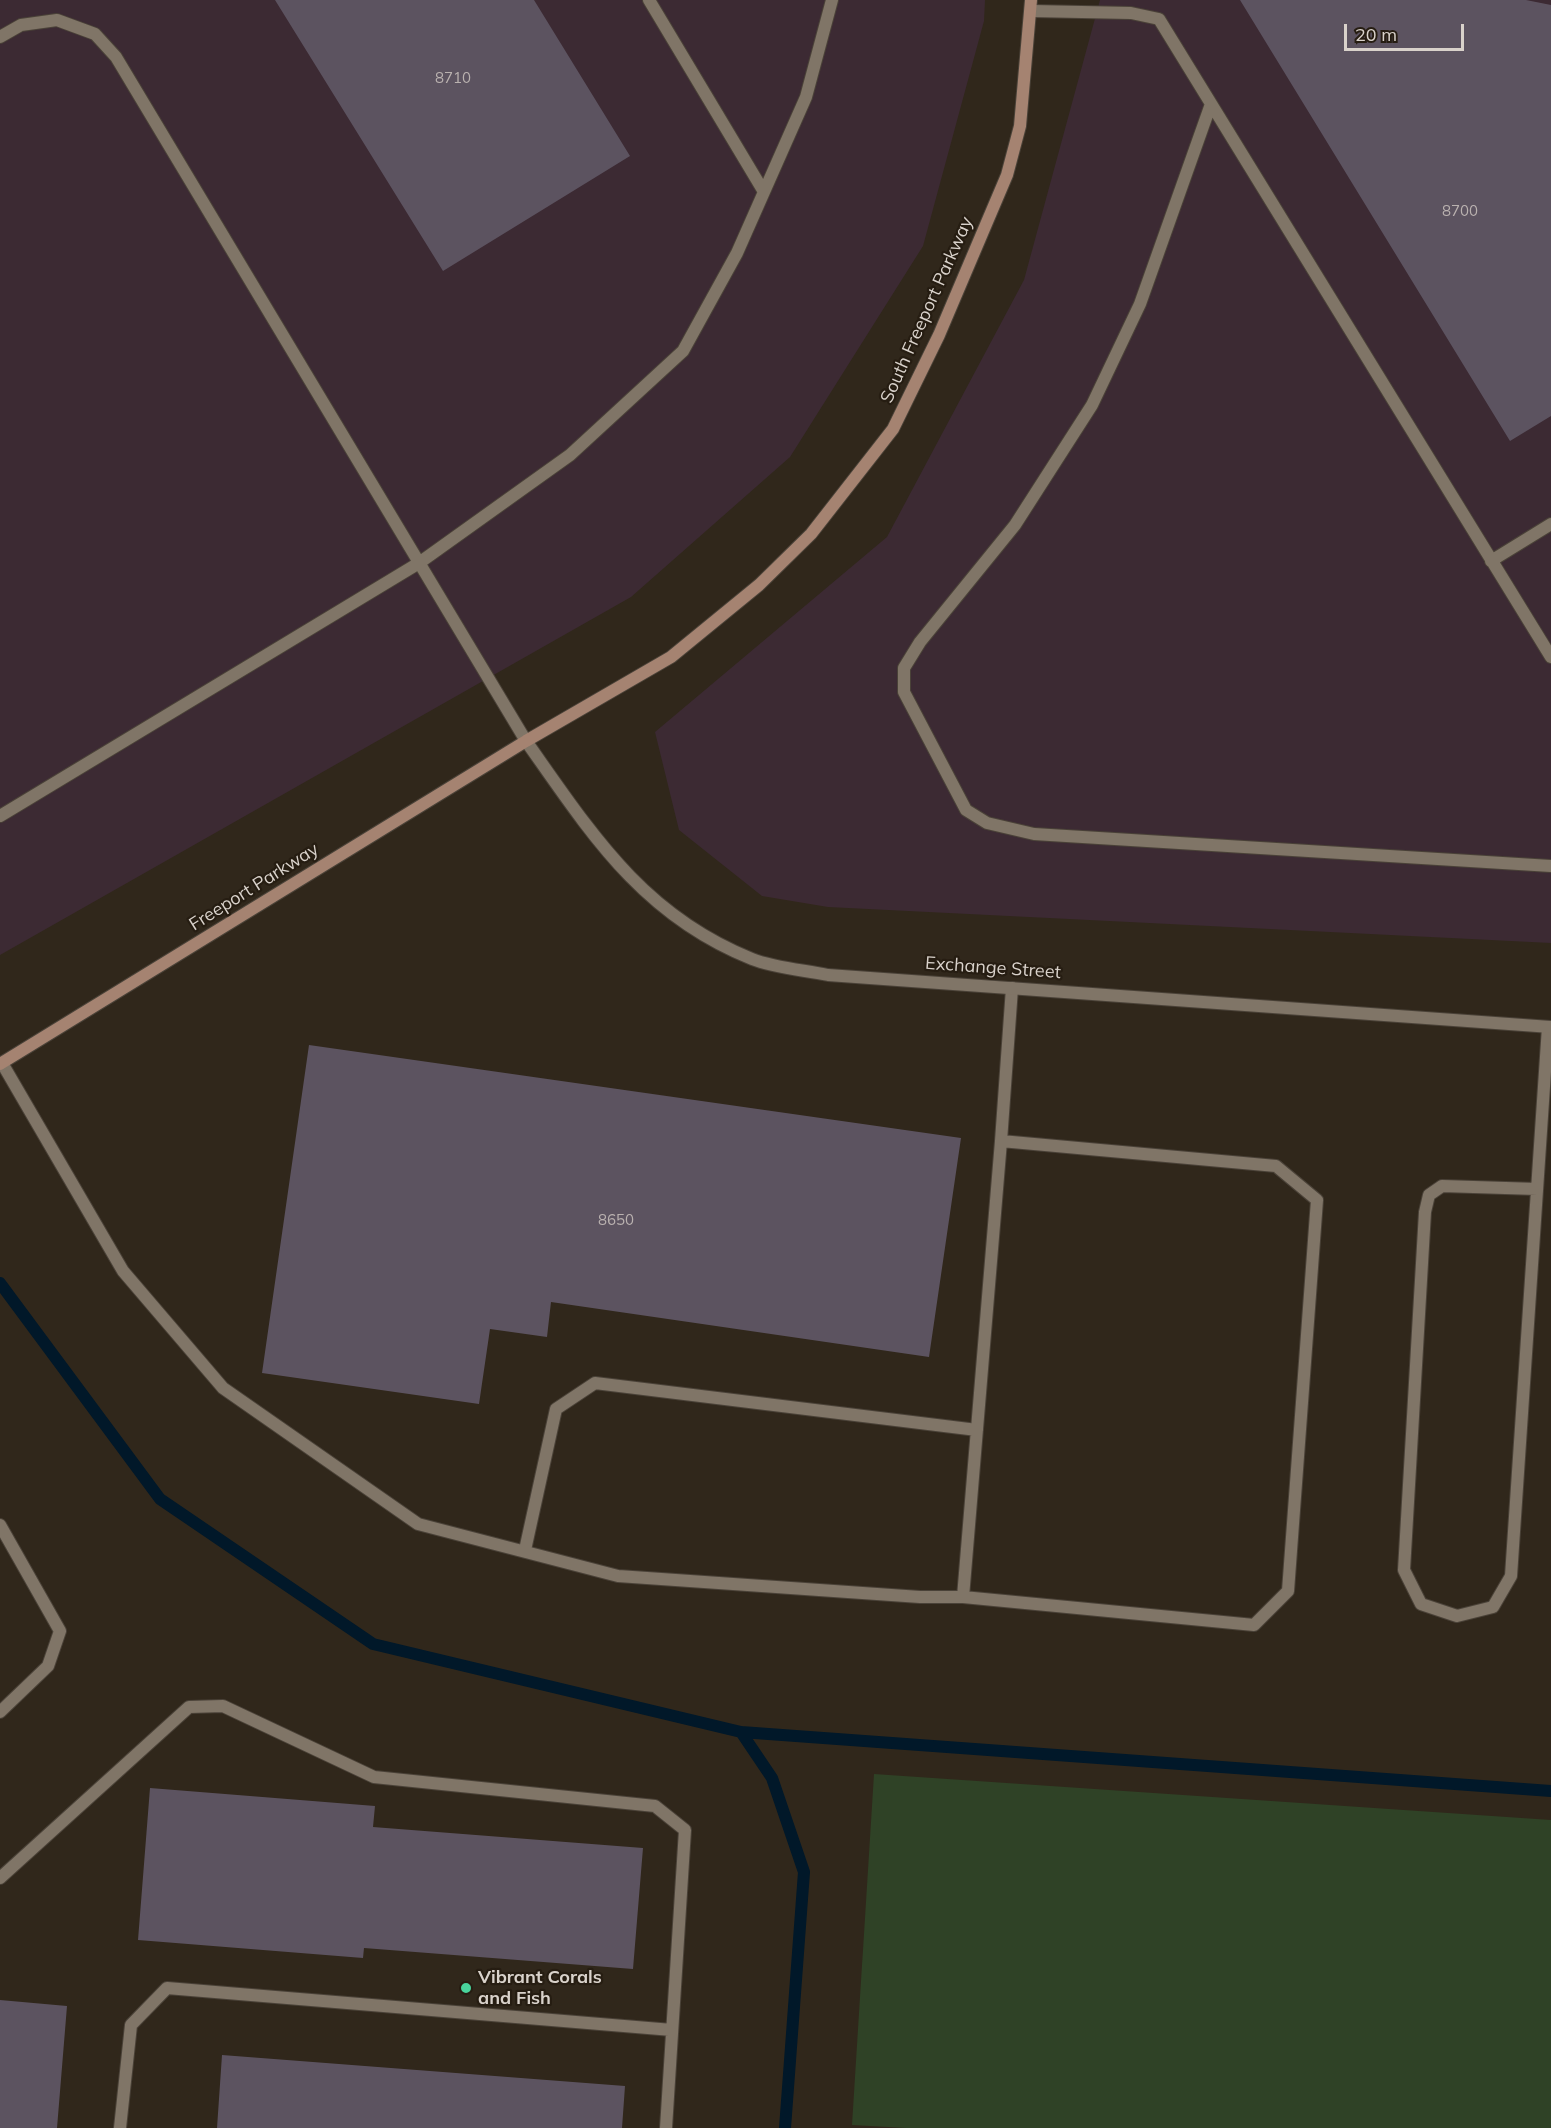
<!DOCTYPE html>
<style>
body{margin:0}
#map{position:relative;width:1551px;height:2128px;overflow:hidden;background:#30271b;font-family:Mulish,sans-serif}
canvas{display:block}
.scale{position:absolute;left:1344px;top:24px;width:120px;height:27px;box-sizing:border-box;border:3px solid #d9d2cb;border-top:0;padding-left:8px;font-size:18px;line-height:21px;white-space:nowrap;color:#d9d2cb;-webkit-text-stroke:4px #261d12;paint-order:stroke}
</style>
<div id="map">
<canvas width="1551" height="2128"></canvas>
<div class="scale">20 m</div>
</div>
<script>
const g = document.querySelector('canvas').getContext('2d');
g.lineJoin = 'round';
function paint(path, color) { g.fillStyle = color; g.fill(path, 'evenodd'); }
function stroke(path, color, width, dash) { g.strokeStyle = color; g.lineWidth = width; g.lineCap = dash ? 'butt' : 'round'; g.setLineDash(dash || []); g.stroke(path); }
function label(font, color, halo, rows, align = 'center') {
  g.font = font + ' Mulish,sans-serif'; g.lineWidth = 4.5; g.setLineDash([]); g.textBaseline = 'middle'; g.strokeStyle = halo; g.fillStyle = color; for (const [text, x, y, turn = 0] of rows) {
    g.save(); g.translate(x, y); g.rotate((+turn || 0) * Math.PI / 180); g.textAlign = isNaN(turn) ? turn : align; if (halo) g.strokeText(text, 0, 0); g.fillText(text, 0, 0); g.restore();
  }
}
paint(new Path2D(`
 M0 0H985L984 21 923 246 790 457 631 597 0 955Z
 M1100 0H1551V943L828 907 762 896 679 830 655 732 887 537 1024 280Z`), '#3c2a33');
paint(new Path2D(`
 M874 1774 1551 1820V2128H906L852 2125Z`), '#2f4226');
stroke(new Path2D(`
 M0 1283 160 1499 373 1644 741 1732 1551 1791
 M741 1732 772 1778 804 1872 785 2128`), '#011829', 12);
paint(new Path2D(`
 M275 0H534L630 156 443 271Z
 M1240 0H1526L1551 5V416L1510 441Z
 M309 1045 961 1138 929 1357 551 1302 547 1337 490 1329 479 1404 262 1373Z
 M150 1788 375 1806 373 1827 643 1848 633 1969 364 1948 363 1958 138 1940Z
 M0 2000 67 2006 57 2128H0Z
 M222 2055 625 2086 622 2128H217Z`), '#5c5360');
const lane = new Path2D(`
 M649 0 764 192
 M1032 11 1131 13 1159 19 1551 657
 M0 37 21 25 57 20 95 34 116 57 526 741
 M1211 104 1140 304 1092 405 1015 525 920 642 904 668V692L966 810 987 823 1034 834 1551 866
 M1491 561 1551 524
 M0 816 419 563 570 455 683 351 737 253 806 97 832 0
 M2 1063 123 1271 223 1388 418 1524 618 1576 920 1597H963L1254 1625 1288 1591 1317 1200 1276 1166 1001 1141 1012 988
 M1537 1189 1442 1186 1429 1195 1425 1212 1404 1570 1421 1604 1457 1616 1493 1607 1511 1576 1548 1027
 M0 1525 60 1631 48 1666 0 1712
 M525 1550 556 1409 595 1383 977 1430
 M963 1597 1001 1141
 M0 1878 189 1707 223 1706 374 1777 655 1806 685 1830 666 2128
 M120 2128 131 2025 167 1988 672 2030`);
const street = new Path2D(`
 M526 741C591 833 642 915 752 959 775 968 804 970 828 975L1551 1027`);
const secondary = new Path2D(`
 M0 1064 526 741 671 657 759 585 811 534 893 429 939 335 1007 175 1020 126 1031 0`);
stroke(lane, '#4a4238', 14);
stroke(street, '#4a4238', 14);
stroke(secondary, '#4a4238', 14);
stroke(lane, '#807567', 12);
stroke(street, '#807567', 12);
stroke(secondary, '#a58371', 12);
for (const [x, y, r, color] of [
 [466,1988,6,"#49d49c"]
]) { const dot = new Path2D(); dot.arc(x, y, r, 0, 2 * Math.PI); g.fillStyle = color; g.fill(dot); stroke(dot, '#261d12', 2); }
label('15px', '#bab2b0', null, [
 ["8710",453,78],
 ["8700",1460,211],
 ["8650",616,1220]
]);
label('18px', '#d9d2cb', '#261d12', [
 ["South Freeport Parkway",927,310,-66],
 ["Freeport Parkway",254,887,-32],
 ["Exchange Street",993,968,4]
]);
label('bold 18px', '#d9d2cb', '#261d12', [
 ["Vibrant Corals",478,1978],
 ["and Fish",478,1999]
], 'left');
</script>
